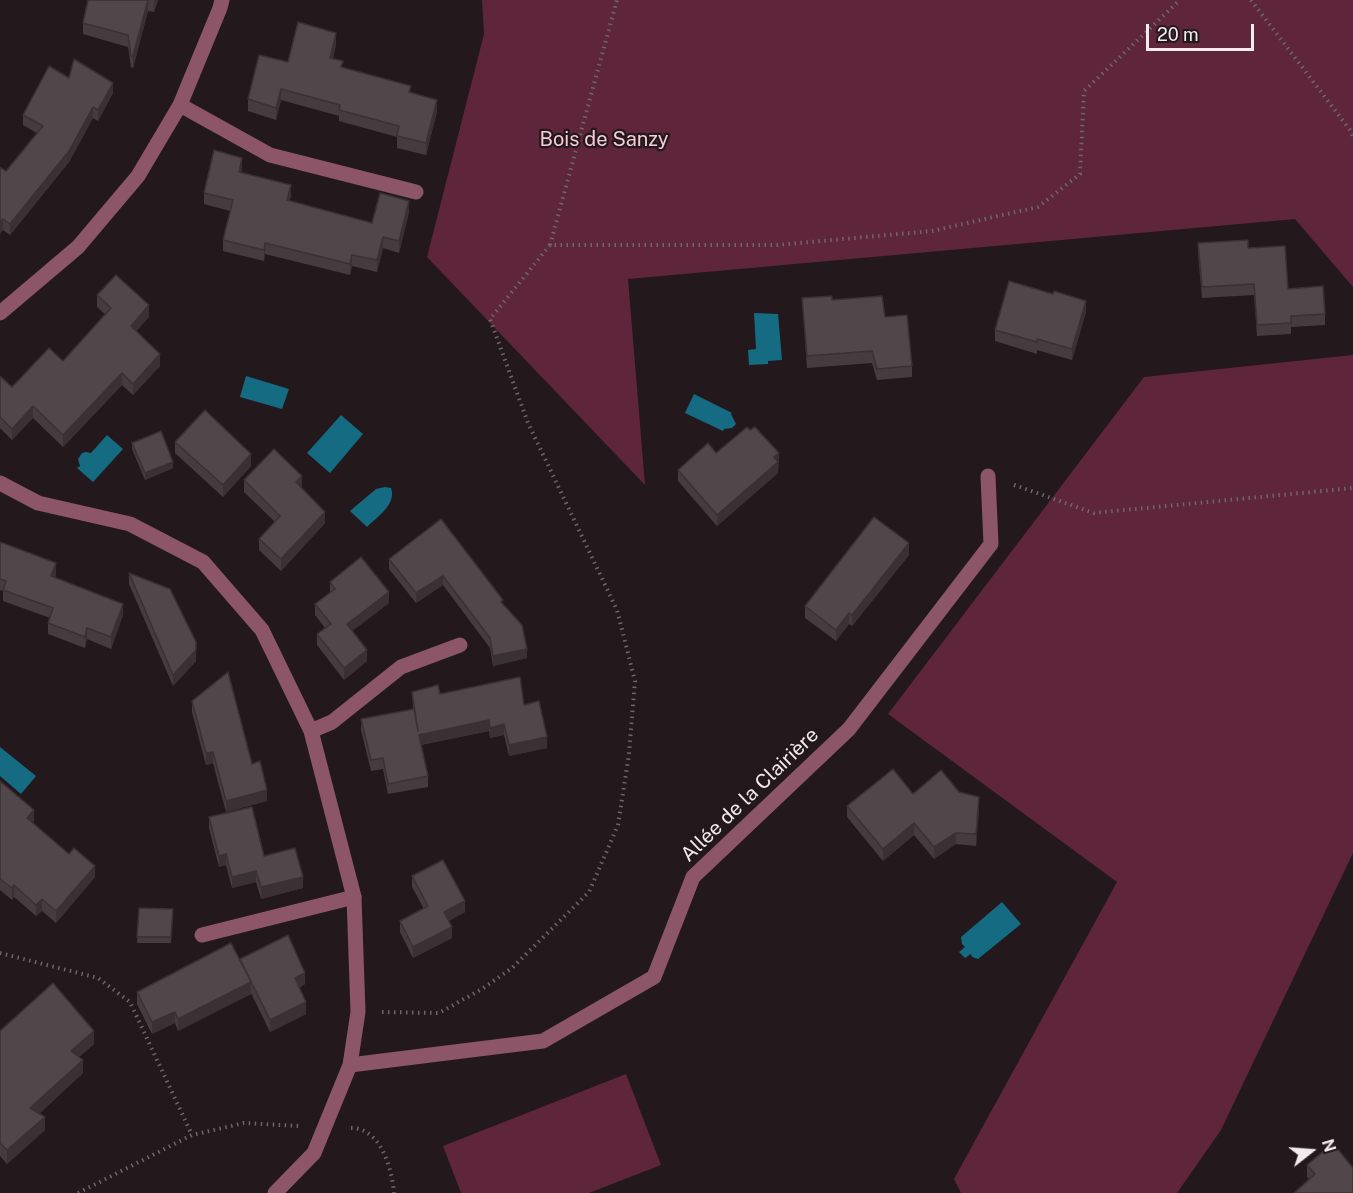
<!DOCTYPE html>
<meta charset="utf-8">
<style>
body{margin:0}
#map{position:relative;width:1353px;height:1193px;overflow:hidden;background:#23191c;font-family:"Public Sans",sans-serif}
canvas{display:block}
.north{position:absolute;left:1281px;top:1121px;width:60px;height:60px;-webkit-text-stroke:4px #23191c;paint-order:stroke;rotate:73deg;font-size:16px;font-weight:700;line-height:24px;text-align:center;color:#f2ebed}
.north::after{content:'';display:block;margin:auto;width:21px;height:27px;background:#f2ebed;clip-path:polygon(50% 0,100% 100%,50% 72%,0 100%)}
.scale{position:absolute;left:1146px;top:24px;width:108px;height:27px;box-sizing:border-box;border:3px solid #f2ebed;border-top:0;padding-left:8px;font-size:18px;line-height:21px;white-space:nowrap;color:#f2ebed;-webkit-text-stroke:4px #23191c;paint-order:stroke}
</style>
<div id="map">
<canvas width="1353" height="1193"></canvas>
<div class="north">N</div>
<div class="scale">20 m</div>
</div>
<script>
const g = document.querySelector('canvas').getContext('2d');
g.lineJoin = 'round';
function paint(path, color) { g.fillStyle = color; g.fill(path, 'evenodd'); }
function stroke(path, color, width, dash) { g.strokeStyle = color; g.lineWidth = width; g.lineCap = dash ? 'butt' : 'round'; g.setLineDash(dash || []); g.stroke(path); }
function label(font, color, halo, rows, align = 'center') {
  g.font = font + ' "Public Sans",sans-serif'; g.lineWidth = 4.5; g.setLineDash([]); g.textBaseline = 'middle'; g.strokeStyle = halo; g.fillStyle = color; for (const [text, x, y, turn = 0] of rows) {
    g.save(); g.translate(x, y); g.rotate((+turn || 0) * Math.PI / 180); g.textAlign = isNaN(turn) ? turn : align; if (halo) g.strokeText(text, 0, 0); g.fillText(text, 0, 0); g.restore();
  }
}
paint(new Path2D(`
 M482 0H1353V287L1295 219 628 279 645 485 427 257 484 34Z
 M1353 355V853L1221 1130 1177 1193H961L954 1179 1117 882 888 714 1144 377Z
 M626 1074 661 1165 589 1193H461L443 1146Z`), '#5e253b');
paint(new Path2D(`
 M754 313 778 314 782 360 768 361V364L749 365 748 350 756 349Z
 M246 376 289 389 282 409 240 397Z
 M694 394 732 413 731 414 736 424 732 428 724 429 723 431 685 413Z
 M341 415 363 434 330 473 307 453Z
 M107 435 123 449 93 482 77 468 80 466 78 459 82 453 86 452 91 453Z
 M385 487 391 488C397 504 377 517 367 527L350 511 376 489Z
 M0 747 36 776 21 794 0 776Z
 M1002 902 1021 924 978 959 972 957 971 954 965 958 959 952 965 947 962 944 961 937Z`), '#156b82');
stroke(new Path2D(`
 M1251 0 1350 130 1353 137
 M550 245 617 0
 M1014 485 1094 513 1353 488
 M0 953 98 978 130 1002 192 1135
 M382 1012 439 1013 482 989 512 968 589 892 618 825 629 754 635 681 617 610 528 423 490 319 550 245H777L932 231 1038 207 1080 174 1084 91 1180 0
 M351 1128C381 1128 392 1169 394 1193
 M78 1193 192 1135 244 1123 299 1126`), '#6f6668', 4, [1.5, 4.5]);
stroke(new Path2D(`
 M202 935 354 897`), '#8c5668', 15);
stroke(new Path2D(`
 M180 105 270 155 416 192
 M0 313 78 247 138 176 180 105 220 8 222 0
 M0 483 38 503 130 524 203 562 262 630 311 731 354 897 358 1012 350 1065 314 1153 275 1193
 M311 731 332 722 401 667 460 645
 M350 1065 543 1041 654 977 693 877 849 729 991 544 988 476`), '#8c5668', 15);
paint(new Path2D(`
 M88 0H158L154 12 148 11 133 68 131 67 128 47 83 34V23Z
 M336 44 333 59 343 68 411 93 437 112 426 155 397 148V137L339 121V116L281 100 276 120 248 111V99L288 62Z
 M69 78 113 93 98 121 93 118 69 162 10 235 3 230 0 234V167L6 171 37 133 23 125V115Z
 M242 169 241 173 291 196 289 201 372 223 409 212 399 253 383 248 377 272 352 266 350 275 265 254 264 261 223 251V240L230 211 204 204V193Z
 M1198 243 1248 248 1288 289 1325 314V325L1291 327V334L1257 336 1254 295 1202 298 1198 254Z
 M97 295 149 317 136 331 160 366 133 395 122 385 63 447 33 418 12 440 0 428V376L12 387 63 361 105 314 97 307Z
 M802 298 832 300 885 317 912 366V377L877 380 872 363 807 368Z
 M1086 312 1072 360 1037 350V354L995 341V330Z
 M750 430 779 453 778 473 717 526 678 481V470L716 453Z
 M175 442 251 466 223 497 175 453Z
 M132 443 173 468 145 480 132 449Z
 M244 480 302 487 301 488 325 523 281 571 259 550V539L275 522 244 492Z
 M441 519 503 604 527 658 493 666 490 648 443 585 416 603 389 569V559Z
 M0 542 56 574 55 578 123 615 111 649 87 639 85 648 48 634V623L50 618 3 601V591L0 590Z
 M909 555 852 626 849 624 836 641 805 618V606Z
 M129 573 196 661 173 686 129 584Z
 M330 582 389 603 352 631 367 661 344 680 317 645V634L325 628 315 615V604L330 593Z
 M412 692 440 694 524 705 547 748 509 756 504 735 490 738 489 731 421 745 428 776V787L388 794 383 769 371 771 361 730V719L413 709Z
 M192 701 252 764 267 801 226 812 213 763 206 765 192 712Z
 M0 781 34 821 33 823 95 877 56 923 42 911 36 916 14 897 12 900 0 890Z
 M959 792 979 809 976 846 956 844 934 859 914 835 883 861 847 817V806L913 794Z
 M209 817 264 856 303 888 261 899 256 882 232 888 226 865 219 867 209 828Z
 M412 876 465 912 448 921 452 938 413 958 400 932V921L424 909 412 887Z
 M139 908 173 909 171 943H137Z
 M240 961 305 984 299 988 306 1014 270 1032 251 993V994L178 1031 175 1023 152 1034 137 1004V992Z
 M0 1031 94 1044 79 1057 83 1073 39 1114 45 1130 7 1164 0 1156Z
 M1307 1165 1353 1168 1309 1179 1307 1177Z`), '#463c3f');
paint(new Path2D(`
 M148 0V11L133 68V56Z
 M154 0H158L154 12Z
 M336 33V44L330 70V58Z
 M113 83V93L98 121V110Z
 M281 89V100L276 120V108Z
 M437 100V112L426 155V143Z
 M93 107V118L69 162 10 235V224Z
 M242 158V169L239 184V172Z
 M291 185V196L287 211V200Z
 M409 201V212L399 253V241Z
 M3 219V230L0 234V223Z
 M383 237V248L377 272V260Z
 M265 243V254L264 261V250Z
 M352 255V266L350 275V264Z
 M1086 301V312L1072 360V349Z
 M149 305V317L131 337V326Z
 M160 354V366L133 395V384Z
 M122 373V385L63 447V435Z
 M33 406V418L12 440V429Z
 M779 453 778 473 717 526V515Z
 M251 454V466L223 497V485Z
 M173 462V468L145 480V473Z
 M302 476V487L296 494V482Z
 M325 512V523L281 571V559Z
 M909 543V555L852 626V615Z
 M56 563V574L51 587V576Z
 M443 576V585L416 603V593Z
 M389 592V603L347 635V624Z
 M123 604V615L111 649V637Z
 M849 613V624L836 641V630Z
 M87 628V639L85 648V637Z
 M527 649V658L493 666V656Z
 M196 650V661L173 686V675Z
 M367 650V661L344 680V668Z
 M489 720V731L419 745V735Z
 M504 724V735L490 738V728Z
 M547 737V748L509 756V745Z
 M213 752V763L206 765V753Z
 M267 790V801L226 812V801Z
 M979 797V809L976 846V834Z
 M34 810V821L27 830V818Z
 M914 823V835L883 861V849Z
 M956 833V844L934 859V847Z
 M226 854V865L219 867V856Z
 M95 866V877L56 923V911Z
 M256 871V882L232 888V877Z
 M303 877V888L261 899V887Z
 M14 885V897L12 900V888Z
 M42 899V911L36 916V905Z
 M465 901V912L444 924V912Z
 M452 927V938L413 958V947Z
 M305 973V984L295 990V978Z
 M251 982V994L178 1031V1019Z
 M306 1002V1014L270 1032V1020Z
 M175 1012V1023L152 1034V1022Z
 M94 1031V1044L71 1064V1051Z
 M83 1060V1073L30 1122V1108Z
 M45 1117V1130L7 1164V1150Z`), '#393133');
const building = new Path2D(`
 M88 0H148L133 56H131L128 35 83 23Z
 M298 22 336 33 330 58 343 61 341 67 411 86 409 92 437 100 426 143 397 136 399 126 339 110 340 105 281 89 276 108 248 99 259 55 288 62Z
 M74 59 113 83 98 110 93 107 69 151 10 224 3 219 0 223V167L6 171 43 126 23 115 49 66 69 78Z
 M214 150 242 158 239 172 291 185 287 200 372 223 380 193 409 201 399 241 383 237 377 260 352 255 350 264 265 243 264 250 223 240 233 200 204 193Z
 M1248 240V248L1285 246 1288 289 1323 286 1325 314 1291 316V323L1257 325 1254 284 1202 287 1198 243Z
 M116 275 149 305 131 326 160 354 133 384 122 373 63 435 33 406 12 429 0 417V376L12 387 49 348 63 361 111 308 97 295Z
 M1009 281 1053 294 1054 291 1086 301 1072 349 1037 339V342L995 330Z
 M832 296V300L882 296 885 317 907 315 912 366 877 369 872 351 807 356 802 298Z
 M205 410 251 454 223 485 175 442Z
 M747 427 750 430 755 427 779 453 774 457 778 462 717 515 678 470 708 443 716 453Z
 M161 431 173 462 145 473 132 443Z
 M274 449 302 476 296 482 325 512 281 559 259 539 280 516 244 480Z
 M874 517 909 543 852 615 849 613 836 630 805 606Z
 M441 519 503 600 501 602 522 625 527 649 493 656 490 638 443 576 416 593 389 559Z
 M0 542 56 563 51 576 123 604 111 637 87 628 85 637 48 623 53 608 3 590 6 581 0 579Z
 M361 557 389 592 347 624 367 650 344 668 317 634 331 624 315 604 335 589 330 582Z
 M129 573 170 589 196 642V650L173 675Z
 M228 672 252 764 260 761 267 790 226 801 213 752 206 753 192 701Z
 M520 677 524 705 539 701 547 737 509 745 504 724 490 728 489 720 419 735 428 776 388 784 383 758 371 760 361 719 414 709 418 731 412 692 438 685 440 694Z
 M893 769 913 794 941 770 959 792 979 797 976 834 956 833 934 847 914 823 883 849 847 806Z
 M0 781 34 810 27 818 69 854 74 848 95 866 56 911 42 899 36 905 14 885 12 888 0 879Z
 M252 807 264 856 295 848 303 877 261 887 256 871 232 877 226 854 219 856 209 817Z
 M443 860 465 901 444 912 452 927 413 947 400 921 428 906 412 876Z
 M139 908 173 909 171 937H137Z
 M288 935 305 973 295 978 306 1002 270 1020 240 959Z
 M231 943 251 982 178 1019 175 1012 152 1022 137 992Z
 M53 983 94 1031 71 1051 83 1060 30 1108 45 1117 7 1150 0 1143V1031Z
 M1333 1143 1353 1168V1193H1294L1315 1174 1307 1165Z`);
paint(building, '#514649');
stroke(building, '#393133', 1.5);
label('20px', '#f7cad8', '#23191c', [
 ["Bois de Sanzy",604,140]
]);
label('20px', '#f2ebed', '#23191c', [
 ["Allée de la Clairière",750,795,-44]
]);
</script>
